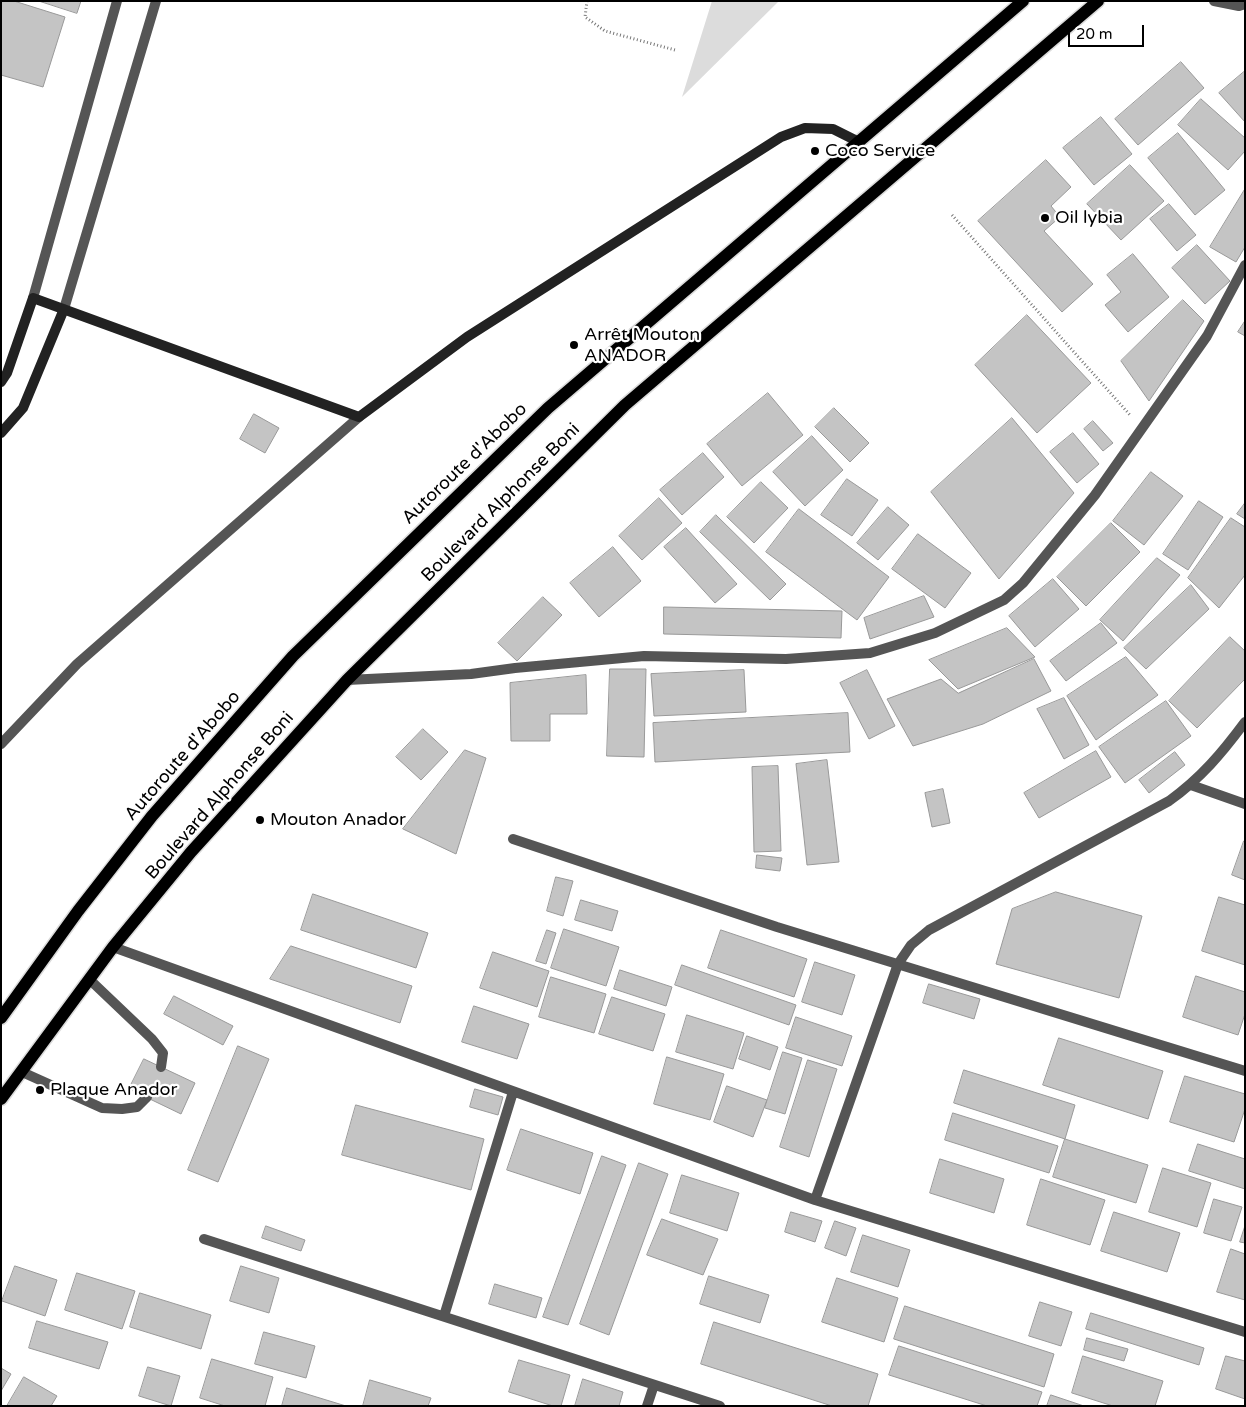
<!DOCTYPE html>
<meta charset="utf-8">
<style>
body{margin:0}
#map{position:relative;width:1246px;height:1407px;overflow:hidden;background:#fff;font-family:"Varela Round",sans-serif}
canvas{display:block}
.frame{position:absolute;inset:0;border:2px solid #000;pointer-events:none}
.scale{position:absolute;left:1068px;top:25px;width:76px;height:22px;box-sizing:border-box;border:2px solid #000;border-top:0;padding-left:6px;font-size:15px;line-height:18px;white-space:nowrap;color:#000;-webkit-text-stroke:4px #fff;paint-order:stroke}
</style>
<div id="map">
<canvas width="1246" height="1407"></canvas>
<div class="frame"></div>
<div class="scale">20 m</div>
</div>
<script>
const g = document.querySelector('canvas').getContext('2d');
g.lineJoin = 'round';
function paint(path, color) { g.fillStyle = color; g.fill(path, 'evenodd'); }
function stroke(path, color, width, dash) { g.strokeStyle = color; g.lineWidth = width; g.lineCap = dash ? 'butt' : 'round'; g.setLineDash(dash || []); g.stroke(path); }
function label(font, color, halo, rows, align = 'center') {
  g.font = font + ' "Varela Round",sans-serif'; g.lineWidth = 4.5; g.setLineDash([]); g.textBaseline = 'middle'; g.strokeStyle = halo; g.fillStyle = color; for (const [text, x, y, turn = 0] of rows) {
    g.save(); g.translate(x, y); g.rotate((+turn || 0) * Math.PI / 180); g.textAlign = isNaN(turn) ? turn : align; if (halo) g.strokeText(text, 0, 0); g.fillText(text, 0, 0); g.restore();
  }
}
paint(new Path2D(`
 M712 1H779L682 97Z`), '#dcdcdc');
const building = new Path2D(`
 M1 1H14L65 17 43 87 1 75Z
 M39 1H81L77 13Z
 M1181 62 1204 88 1138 145 1115 119Z
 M1245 71V122L1219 93Z
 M1201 99 1245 138V151L1228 170 1178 125Z
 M1101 117 1132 154 1094 185 1063 148Z
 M1178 133 1225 190 1195 215 1148 158Z
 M1046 160 1071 187 1051 206 1060 217 1044 231 1093 284 1062 312 978 221Z
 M1130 165 1164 201 1121 240 1087 204Z
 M1245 189V247L1236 262 1210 247Z
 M1169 204 1196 235 1177 251 1150 219Z
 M1197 245 1230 281 1205 304 1172 268Z
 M1133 254 1169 297 1128 332 1105 305 1121 292 1107 275Z
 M1183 300 1204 321 1149 401 1121 361Z
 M1027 315 1091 383 1037 433 975 365Z
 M1245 321V336L1238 332Z
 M768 393 803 435 742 486 707 444Z
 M834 408 869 443 850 462 815 427Z
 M254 414 279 428 265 453 240 439Z
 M1012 418 1074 493 999 579 931 492Z
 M1093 421 1113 443 1103 451 1084 429Z
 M1073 433 1099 464 1077 483 1050 452Z
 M812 436 843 470 805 506 773 472Z
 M703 453 724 477 682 515 660 490Z
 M1151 472 1183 496 1144 545 1113 521Z
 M847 479 878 500 852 536 821 515Z
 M761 482 788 508 754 543 727 517Z
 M659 498 682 523 642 560 619 536Z
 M1199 501 1223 517 1188 570 1163 554Z
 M1245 503V519L1237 514Z
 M888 507 909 525 878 560 857 543Z
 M799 509 889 577 857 620 766 552Z
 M716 515 786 584 770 600 700 532Z
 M1231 518 1245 527V575L1219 608 1188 578Z
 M1111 523 1140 552 1086 606 1057 577Z
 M686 528 737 584 715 603 664 547Z
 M918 534 971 573 945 608 892 569Z
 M613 547 641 581 599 617 570 583Z
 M1157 558 1180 575 1123 641 1100 620Z
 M1053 579 1079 609 1035 647 1009 616Z
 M1191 585 1209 609 1146 669 1124 648Z
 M924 596 934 617 870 639 864 618Z
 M543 597 562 615 517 661 498 643Z
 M664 607 842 611 841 638 664 634Z
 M1101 623 1117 643 1066 681 1050 661Z
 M1007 628 1035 657 958 689 929 660Z
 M1230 637 1245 651V679L1197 728 1169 701Z
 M1126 657 1158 695 1096 740 1067 696Z
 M1034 659 1051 691 983 724 913 746 887 699 941 679 958 693Z
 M610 669H646L644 757 607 756Z
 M744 670 746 712 654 716 651 674Z
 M867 670 895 726 869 739 840 683Z
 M586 675 587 714H550V741H511L510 683Z
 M1064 698 1089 745 1064 759 1037 709Z
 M1166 701 1191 736 1125 783 1099 747Z
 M848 713 850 752 655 762 653 723Z
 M423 729 448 752 421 780 396 757Z
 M465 750 486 758 456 854 403 829Z
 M1096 751 1111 777 1039 818 1024 793Z
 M1175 752 1185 765 1149 793 1139 780Z
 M827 760 839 862 807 865 796 764Z
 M778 766 781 851 754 852 752 767Z
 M943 789 950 823 932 827 925 793Z
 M1244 841H1245V880L1232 875Z
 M757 855 782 858 780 871 756 868Z
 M556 877 573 881 563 916 547 911Z
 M1056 892 1142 916 1119 998 996 964 1012 909Z
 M313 894 428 933 416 968 301 930Z
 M1219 897 1245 905V965L1202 951Z
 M581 900 618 911 612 931 575 920Z
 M564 929 619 947 606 986 551 968Z
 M547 930 556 933 546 964 536 961Z
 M721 930 807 959 794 997 708 968Z
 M291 946 412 986 400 1023 270 979Z
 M493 952 549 971 537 1007 480 988Z
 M815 962 855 975 842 1015 802 1002Z
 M682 965 796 1005 789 1025 675 985Z
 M620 970 672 987 666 1006 614 989Z
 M1196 976 1245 992V1014L1238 1035 1183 1017Z
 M551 977 606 994 594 1033 539 1017Z
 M929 984 980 999 974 1019 923 1003Z
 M174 996 233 1026 223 1045 164 1014Z
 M612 997 665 1014 653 1051 599 1034Z
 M474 1006 529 1024 517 1059 462 1042Z
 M687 1015 744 1033 733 1069 676 1052Z
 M796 1017 852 1036 842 1066 786 1048Z
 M747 1036 778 1047 770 1070 739 1059Z
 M1059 1038 1163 1071 1148 1119 1043 1085Z
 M238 1046 269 1059 218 1182 188 1170Z
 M783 1052 802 1058 785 1114 765 1108Z
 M667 1057 724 1074 710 1120 654 1104Z
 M144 1059 195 1083 181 1114 129 1089Z
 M808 1060 837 1069 809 1157 780 1147Z
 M964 1070 1075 1105 1065 1139 954 1103Z
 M1185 1076 1245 1094V1109L1234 1142 1170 1122Z
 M727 1086 767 1100 753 1137 714 1122Z
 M475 1089 503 1097 498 1115 470 1107Z
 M356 1105 484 1139 471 1190 342 1155Z
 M953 1113 1058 1146 1049 1173 945 1140Z
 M521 1129 593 1153 580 1194 507 1170Z
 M1065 1139 1148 1165 1136 1203 1053 1177Z
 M1198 1144 1245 1159V1189L1189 1171Z
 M602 1156 626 1165 568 1325 543 1317Z
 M940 1159 1004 1179 994 1213 930 1193Z
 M639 1163 668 1174 609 1335 580 1324Z
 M1163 1168 1211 1183 1197 1227 1149 1212Z
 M682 1175 739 1193 727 1231 670 1213Z
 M1041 1179 1105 1200 1090 1245 1027 1225Z
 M1214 1199 1242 1207 1231 1241 1204 1233Z
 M791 1212 822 1221 815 1242 785 1232Z
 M1114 1212 1180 1233 1167 1272 1101 1251Z
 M662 1219 718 1239 703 1275 647 1255Z
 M835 1221 856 1228 846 1256 825 1248Z
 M266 1226 305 1240 301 1251 262 1238Z
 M1245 1226V1243L1240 1242Z
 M863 1235 910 1250 898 1287 851 1272Z
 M1231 1249 1245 1254V1300L1217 1292Z
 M15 1266 57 1280 45 1316 2 1301Z
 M241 1266 279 1278 269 1313 230 1301Z
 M77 1273 135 1291 122 1329 65 1310Z
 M709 1276 769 1295 760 1323 700 1304Z
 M837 1278 898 1298 884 1342 822 1322Z
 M495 1284 542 1298 536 1318 489 1304Z
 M140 1293 211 1315 201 1349 130 1327Z
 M1040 1302 1072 1312 1061 1346 1029 1336Z
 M905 1306 1054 1354 1044 1387 894 1339Z
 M1091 1313 1204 1348 1199 1365 1086 1329Z
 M37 1321 108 1342 99 1369 29 1348Z
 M714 1322 878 1374 868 1406H832L701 1364Z
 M264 1332 315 1346 306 1378 255 1364Z
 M1087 1338 1128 1349 1124 1361 1084 1350Z
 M899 1346 1042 1392 1037 1406H987L889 1375Z
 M1083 1356 1163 1381 1155 1406H1113L1072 1393Z
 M1226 1356 1245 1361V1399L1216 1389Z
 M212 1359 273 1377 265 1406H225L200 1398Z
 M519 1360 570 1375 561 1406H553L509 1392Z
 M148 1367 180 1376 171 1406 139 1396Z
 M1 1368 11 1374 1 1391Z
 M24 1377 57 1396 51 1406H7Z
 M583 1379 623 1392 619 1406H575Z
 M370 1380 431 1398 428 1406H363Z
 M287 1388 346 1406H282Z
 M1051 1395 1084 1406H1047Z`);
paint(building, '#c4c4c4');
stroke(building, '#999', 1);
const primary = new Path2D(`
 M1 1018 78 911 152 816 293 656 548 408 1023 1
 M1 1099 113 947 191 852 347 680 625 405 1098 1`);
stroke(primary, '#dbdbdb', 15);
stroke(new Path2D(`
 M587 1 585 17 605 31 675 50
 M952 215 1130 415`), '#777', 3, [1, 2.5]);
stroke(new Path2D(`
 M1214 1 1239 6 1245 4
 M89 979 152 1039 163 1053 161 1067
 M22 1072 102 1108 122 1109 137 1107 147 1097`), '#555', 10);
stroke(new Path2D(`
 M33 298 117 1
 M64 309 156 1
 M347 680 471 674 515 668 644 656 786 659 870 653 935 633 1004 600 1023 583 1095 495 1207 336 1245 265
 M1 744 77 664 359 417
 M1191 785 1245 804
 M513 839 777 927 1245 1071
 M113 947 815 1200 1245 1332
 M815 1200 898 964 911 945 929 930 1169 801C1201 778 1222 753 1245 722
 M204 1239 720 1406
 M444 1316 513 1092
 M647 1406 654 1385`), '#555', 10);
stroke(new Path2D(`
 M1 382 7 373 33 298 359 417 467 337 781 137 805 128 833 129 859 142
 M1 433 23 408 64 309`), '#222', 10);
stroke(primary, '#000', 12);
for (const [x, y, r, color] of [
 [815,151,5,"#000"],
 [1045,218,5,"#000"],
 [574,345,5,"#000"],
 [260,820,5,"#000"],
 [40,1090,5,"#000"]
]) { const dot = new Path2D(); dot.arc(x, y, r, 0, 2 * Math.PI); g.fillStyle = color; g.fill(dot); stroke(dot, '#fff', 2); }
label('18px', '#000', '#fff', [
 ["Coco Service",825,151],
 ["Oil lybia",1055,218],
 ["Arrêt Mouton",584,335],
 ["ANADOR",584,356],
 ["Mouton Anador",270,820],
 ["Plaque Anador",50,1090]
], 'left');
label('18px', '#000', '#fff', [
 ["Autoroute d'Abobo",465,464,-44],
 ["Boulevard Alphonse Boni",501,503,-45],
 ["Autoroute d'Abobo",183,756,-49],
 ["Boulevard Alphonse Boni",220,796,-49]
]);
</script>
